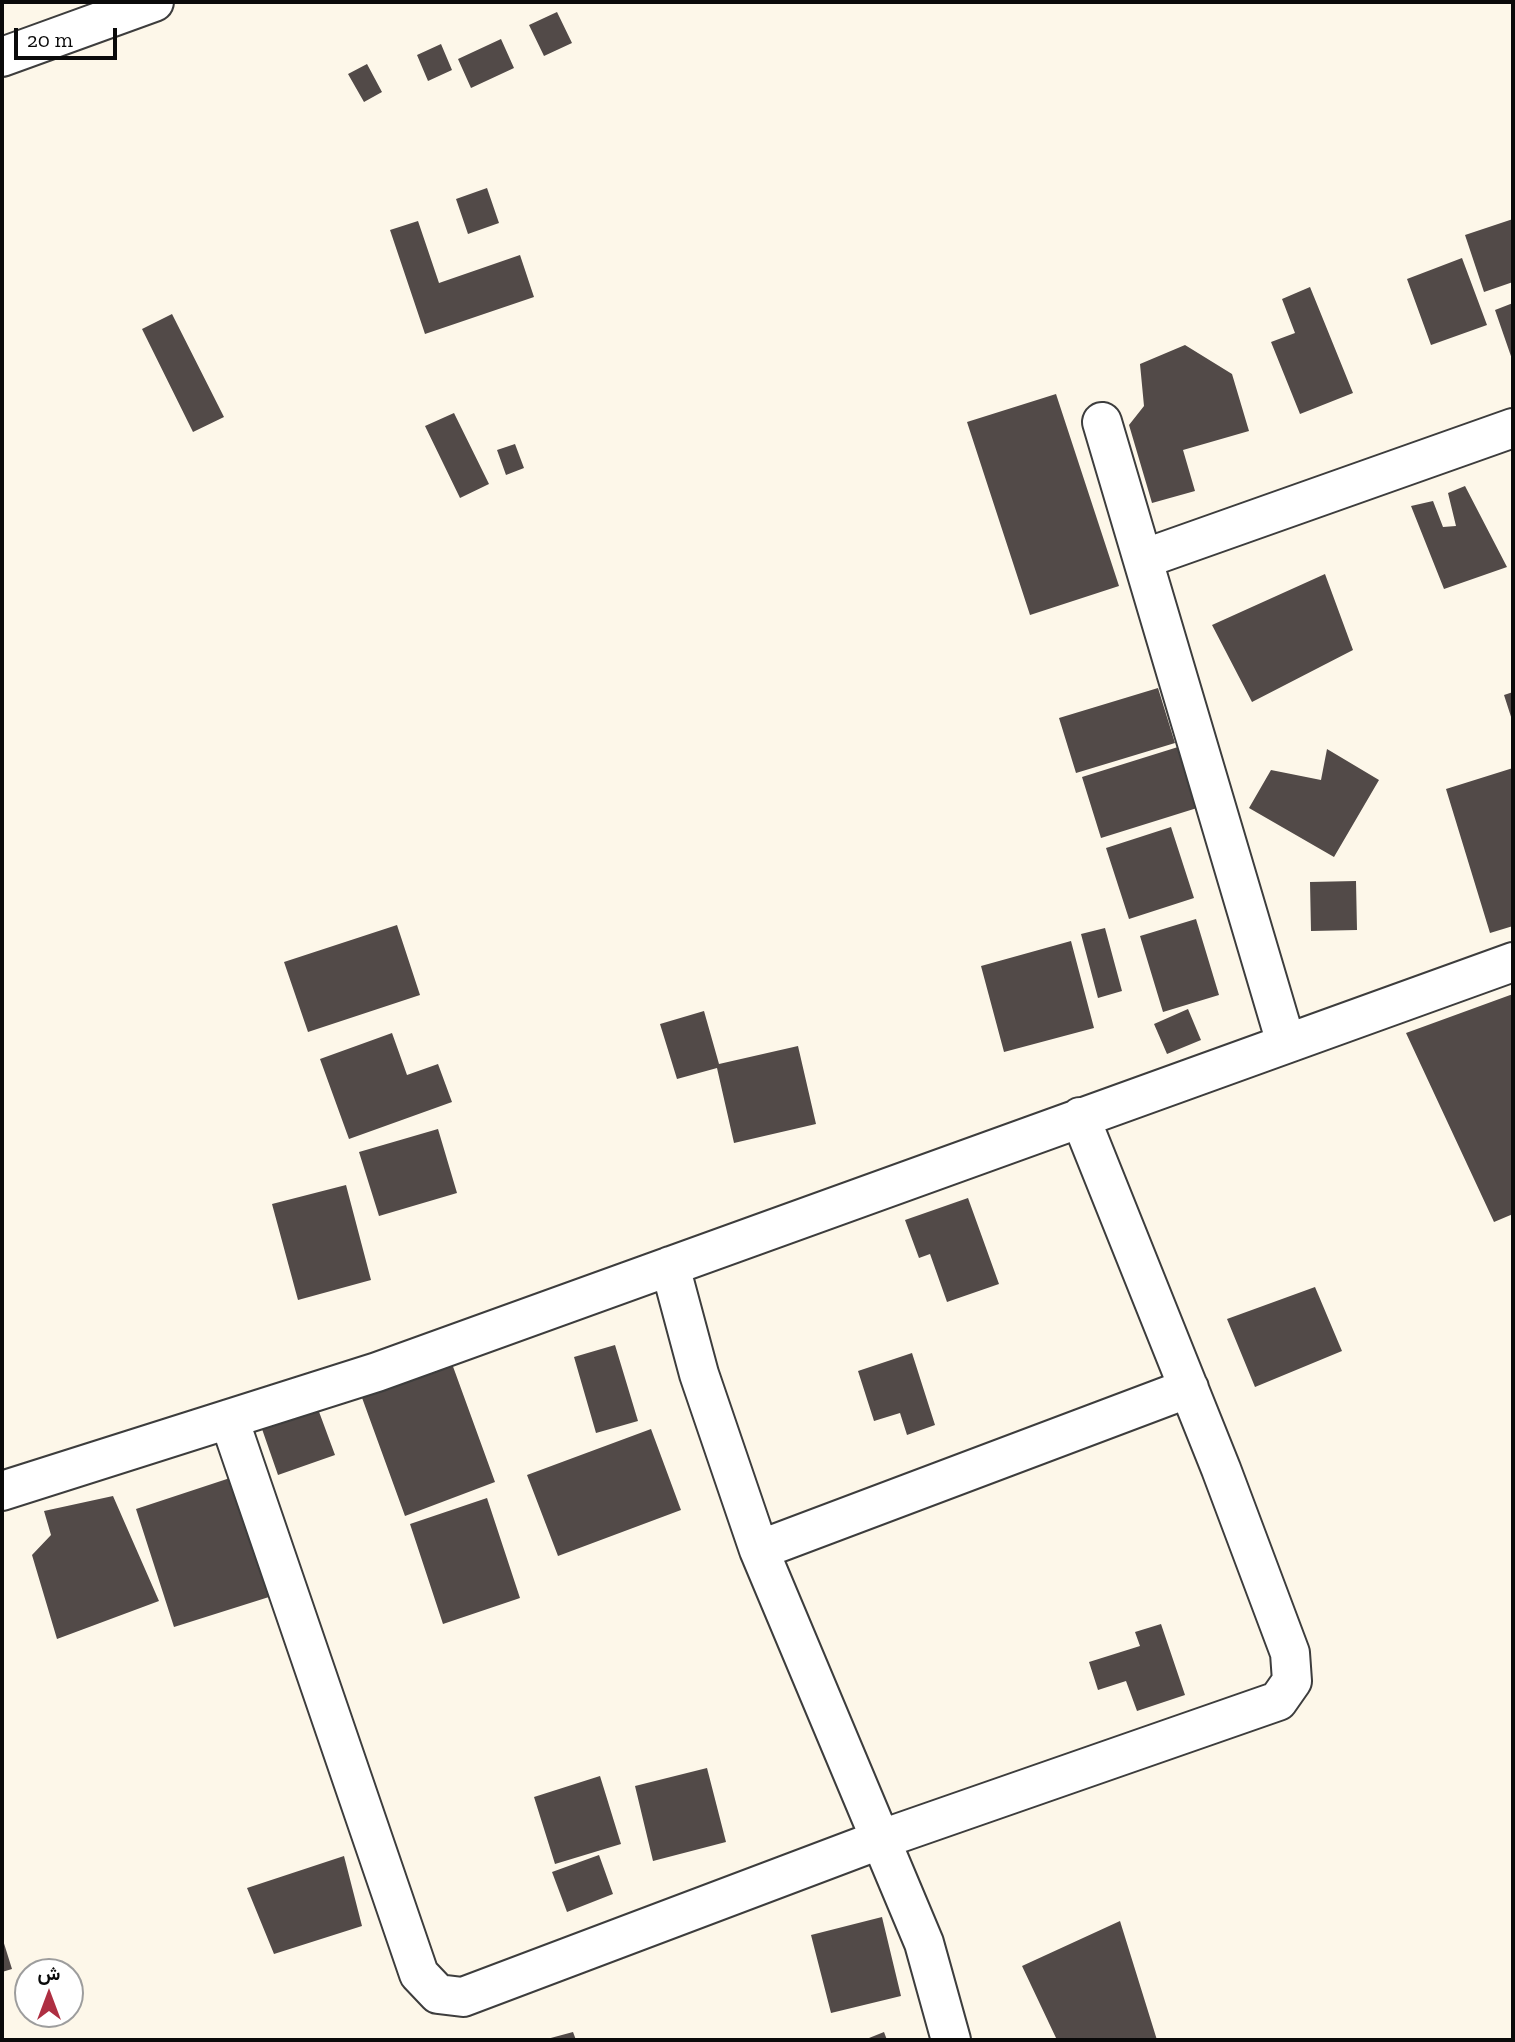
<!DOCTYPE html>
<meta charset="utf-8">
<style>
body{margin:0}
#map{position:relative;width:1515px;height:2042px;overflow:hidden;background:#fdf7e9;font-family:"Zilla Slab",Vazirmatn,serif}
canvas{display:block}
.frame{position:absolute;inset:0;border:4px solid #0a0a0a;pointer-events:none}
.north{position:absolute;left:14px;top:1958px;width:70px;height:70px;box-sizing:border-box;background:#fff;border:2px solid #9d9d9d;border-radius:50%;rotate:0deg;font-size:19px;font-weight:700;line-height:28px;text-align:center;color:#0a0a0a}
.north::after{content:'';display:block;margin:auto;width:24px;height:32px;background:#ae2f42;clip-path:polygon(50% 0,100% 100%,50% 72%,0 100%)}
.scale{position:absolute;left:14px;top:28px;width:103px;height:32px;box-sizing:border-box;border:4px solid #0a0a0a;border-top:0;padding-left:9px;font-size:21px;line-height:24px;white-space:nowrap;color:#0a0a0a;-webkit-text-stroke:5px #fff;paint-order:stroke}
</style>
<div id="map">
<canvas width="1515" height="2042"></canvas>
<div class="frame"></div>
<div class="north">ش</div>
<div class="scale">20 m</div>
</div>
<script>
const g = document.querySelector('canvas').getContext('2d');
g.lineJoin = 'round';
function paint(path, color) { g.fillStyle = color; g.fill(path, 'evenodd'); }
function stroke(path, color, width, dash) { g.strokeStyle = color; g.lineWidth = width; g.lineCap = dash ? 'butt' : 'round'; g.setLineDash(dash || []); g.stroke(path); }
paint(new Path2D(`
 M557 12 572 43 544 56 529 25Z
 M501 39 514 68 471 88 458 59Z
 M441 44 452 70 428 81 417 55Z
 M367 64 382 92 364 102 348 74Z
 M487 188 499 223 468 234 456 199Z
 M1513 219V282L1484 292 1465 235Z
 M418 221 439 283 520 255 534 297 425 334 390 230Z
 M1462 258 1487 325 1431 345 1407 279Z
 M1310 287 1353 393 1300 414 1271 342 1295 333 1282 299Z
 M1513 303V362L1495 310Z
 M172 314 224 417 193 432 142 329Z
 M1185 345 1232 374 1249 431 1183 450 1195 491 1152 503 1129 425 1144 406 1140 364Z
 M1056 394 1119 586 1030 615 967 422Z
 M454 413 489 484 460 498 425 426Z
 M515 444 524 468 506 475 497 450Z
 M1465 486 1507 567 1444 589 1411 506 1433 501 1443 527 1456 526 1448 493Z
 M1325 574 1353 650 1252 702 1212 625Z
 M1158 688 1175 743 1076 773 1059 718Z
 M1513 692V723L1504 695Z
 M1178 747 1197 808 1101 838 1082 777Z
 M1327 749 1379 780 1334 857 1249 808 1271 770 1321 780Z
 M1513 768V926L1490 933 1446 789Z
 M1171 827 1194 898 1129 919 1106 848Z
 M1356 881 1357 930 1311 931 1310 882Z
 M1196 919 1219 995 1163 1012 1140 936Z
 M397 925 420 995 308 1032 284 962Z
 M1105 928 1122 991 1098 998 1081 934Z
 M1071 941 1094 1028 1004 1052 981 966Z
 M1513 994V1214L1494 1222 1406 1033Z
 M1188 1009 1201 1040 1167 1054 1154 1024Z
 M704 1011 719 1064 798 1046 816 1124 734 1143 717 1068 677 1079 660 1024Z
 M392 1033 407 1075 438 1064 452 1102 349 1139 320 1059Z
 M438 1129 457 1193 379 1216 359 1152Z
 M346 1185 371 1280 298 1300 272 1204Z
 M968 1198 999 1284 947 1302 930 1254 919 1258 905 1220Z
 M1315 1287 1342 1351 1255 1387 1227 1319Z
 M615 1345 638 1421 596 1433 574 1357Z
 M912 1353 935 1425 907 1435 900 1413 874 1421 858 1371Z
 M451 1361 495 1482 405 1516 361 1395Z
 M318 1409 335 1455 278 1475 262 1429Z
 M651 1429 681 1510 558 1556 527 1475Z
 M230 1478 269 1597 174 1627 136 1509Z
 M113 1496 159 1601 57 1639 32 1555 51 1535 44 1511Z
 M487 1498 520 1598 443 1624 410 1524Z
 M1161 1624 1185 1695 1137 1711 1126 1681 1098 1690 1089 1662 1140 1646 1135 1632Z
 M707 1768 726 1842 653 1861 635 1786Z
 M600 1776 621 1844 555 1864 534 1797Z
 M599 1855 613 1894 567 1912 552 1872Z
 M344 1856 362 1926 274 1954 247 1888Z
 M882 1917 901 1996 831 2013 811 1935Z
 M1120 1921 1157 2040H1057L1022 1966Z
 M2 1937 12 1969 2 1972Z
 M573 2032 576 2040H547V2039Z
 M884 2032 887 2040H864Z`), '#524a48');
const minor = new Path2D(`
 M2 57 154 2
 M1102 422 1286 1043
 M1143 559 1513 428
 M670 1266 699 1374 759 1550 924 1943 951 2040
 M229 1419 419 1974 438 1994 463 1997 879 1840 1278 1701 1292 1681 1290 1653 1221 1469 1080 1117
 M2 1491 377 1372 1513 962
 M759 1550 1189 1388`);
stroke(minor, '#3d3d3d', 42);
stroke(minor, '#fff', 38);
</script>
